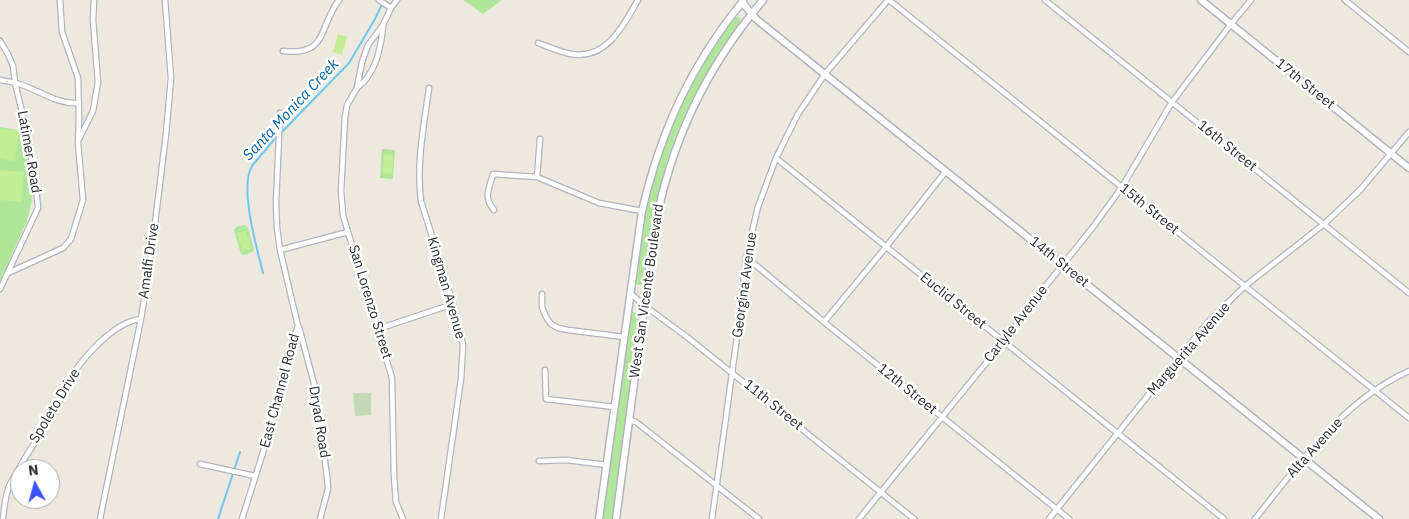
<!DOCTYPE html>
<style>
body{margin:0}
#map{position:relative;width:1409px;height:519px;overflow:hidden;background:#eee9df;font-family:"IBM Plex Sans",sans-serif}
canvas{display:block}
.north{position:absolute;left:10px;top:459px;width:50px;height:50px;box-sizing:border-box;background:#fff;border:1px solid #ababab;border-radius:50%;rotate:353deg;font-size:14px;font-weight:700;line-height:20px;text-align:center;color:#2d2d2d}
.north::after{content:'';display:block;margin:auto;width:18px;height:22px;background:#3b54ff;clip-path:polygon(50% 0,100% 100%,50% 72%,0 100%)}
</style>
<div id="map">
<canvas width="1409" height="519"></canvas>
<div class="north">N</div>
</div>
<script>
const g = document.querySelector('canvas').getContext('2d');
g.lineJoin = 'round';
function paint(path, color) { g.fillStyle = color; g.fill(path, 'evenodd'); }
function stroke(path, color, width, dash) { g.strokeStyle = color; g.lineWidth = width; g.lineCap = dash ? 'butt' : 'round'; g.setLineDash(dash || []); g.stroke(path); }
function label(font, color, halo, rows, align = 'center') {
  g.font = font + ' "IBM Plex Sans",sans-serif'; g.lineWidth = 5; g.setLineDash([]); g.textBaseline = 'middle'; g.strokeStyle = halo; g.fillStyle = color; for (const [text, x, y, turn = 0] of rows) {
    g.save(); g.translate(x, y); g.rotate((+turn || 0) * Math.PI / 180); g.textAlign = isNaN(turn) ? turn : align; if (halo) g.strokeText(text, 0, 0); g.fillText(text, 0, 0); g.restore();
  }
}
paint(new Path2D(`
 M463 0H502L483 14Z
 M737 17 740 18V24C723 48 706 72 693 98 673 137 660 179 652 222 648 242 646 263 644 283L642 285H637L635 281C639 246 644 212 653 179 668 120 698 67 733 18Z
 M0 127 22 131 30 168 32 201 27 221 0 281Z
 M382 149 395 150 393 179 380 178Z
 M245 225 248 227 254 250 253 252 244 255 241 254 234 230 236 227Z
 M632 311 639 315 612 519H602Z`), '#afe69a');
paint(new Path2D(`
 M353 393H371V415L355 416Z`), '#c4d9b5');
paint(new Path2D(`
 M338 34 347 37 342 55 333 52Z
 M0 129 19 131 15 161 0 159Z
 M384 154 393 155 392 174 383 173Z
 M0 170 24 172 21 202 0 200Z
 M246 231 251 249 242 251 237 233Z`), '#c3ee96');
stroke(new Path2D(`
 M281 133 349 63 375 19 384 0
 M263 273C257 248 239 188 252 166L277 136
 M218 519 240 452`), '#6fc8f3', 2);
const street = new Path2D(`
 M379 0 391 8
 M397 0 391 8 383 25 368 45 362 62 357 88 347 105 345 117 341 191 343 215 348 232 392 378 394 477 396 502 403 519
 M889 0 1409 418
 M1045 0 1409 293
 M1345 0 1409 52
 M0 41 8 54 13 66 15 83 27 132 36 188 38 208 0 289
 M538 43C549 47 560 52 571 54 607 60 623 26 638 0
 M283 51C329 56 318 27 339 0
 M0 80C6 81 13 82 19 84 39 90 58 105 79 103
 M357 88C376 74 381 48 383 27
 M429 88C424 125 416 164 421 201L453 304 463 345 461 379 441 519
 M79 139 93 111 98 82 93 20 94 0
 M776 158 1224 519
 M537 177 540 139
 M494 210C483 197 489 189 493 174L537 177 599 203 642 211
 M280 250 348 232
 M746 257 824 322 1069 519
 M8 273 63 248 71 239 83 200 78 143 79 118 78 78 62 32 60 0
 M630 293 645 306 687 337 914 519
 M542 294V307L546 317 551 324 558 328 568 330 624 337
 M824 322 886 247 946 171
 M299 327 317 395 319 419 327 476 328 489 320 519
 M378 329 453 304
 M545 370 546 399 615 407
 M629 420 636 422 759 519
 M539 461 567 460 606 465
 M200 464 255 476
 M3 519C4 509 5 498 8 489 10 483 14 477 17 472 28 451 42 433 54 413 59 405 61 394 66 385 80 361 112 322 141 319
 M100 519 141 319 151 256 166 134 171 78 165 0
 M242 519 271 427 283 369 298 326 280 250 277 228 276 203 280 113
 M712 519 740 315 746 257 758 207 776 158 798 114 825 74 888 0
 M859 519 1004 341 1032 303 1093 227 1122 187 1172 102 1231 24 1251 0
 M1049 519 1178 358 1210 320 1245 286 1324 224 1360 190 1409 132
 M1255 519C1300 463 1342 401 1409 371`);
const secondary = new Path2D(`
 M1201 0 1409 168
 M742 2 756 19 1379 519
 M599 519 642 211C661 130 691 65 743 1
 M616 519 654 232C670 143 705 69 763 0`);
stroke(street, '#b3b4c0', 7);
stroke(secondary, '#b3b4c0', 9);
stroke(street, '#fff', 4.5);
stroke(secondary, '#fff', 6);
label('14px', '#2d2d2d', '#fff', [
 ["17th Street",1305,84,39],
 ["16th Street",1227,146,39],
 ["Latimer Road",29,152,80],
 ["15th Street",1149,209,39],
 ["Amalfi Drive",149,261,-82],
 ["14th Street",1059,262,39],
 ["Georgina Avenue",745,285,-82],
 ["Kingman Avenue",446,288,74],
 ["West San Vicente Boulevard",647,291,-82],
 ["Euclid Street",953,301,39],
 ["San Lorenzo Street",370,302,73],
 ["Carlyle Avenue",1016,324,-52],
 ["Marguerita Avenue",1189,349,-49],
 ["12th Street",907,389,39],
 ["East Channel Road",280,391,-75],
 ["11th Street",773,405,39],
 ["Spoleto Drive",55,406,-59],
 ["Dryad Road",319,422,81],
 ["Alta Avenue",1315,448,-48]
]);
label('italic 15px', '#0965a4', '#fff', [
 ["Santa Monica Creek",291,110,-47]
]);
</script>
